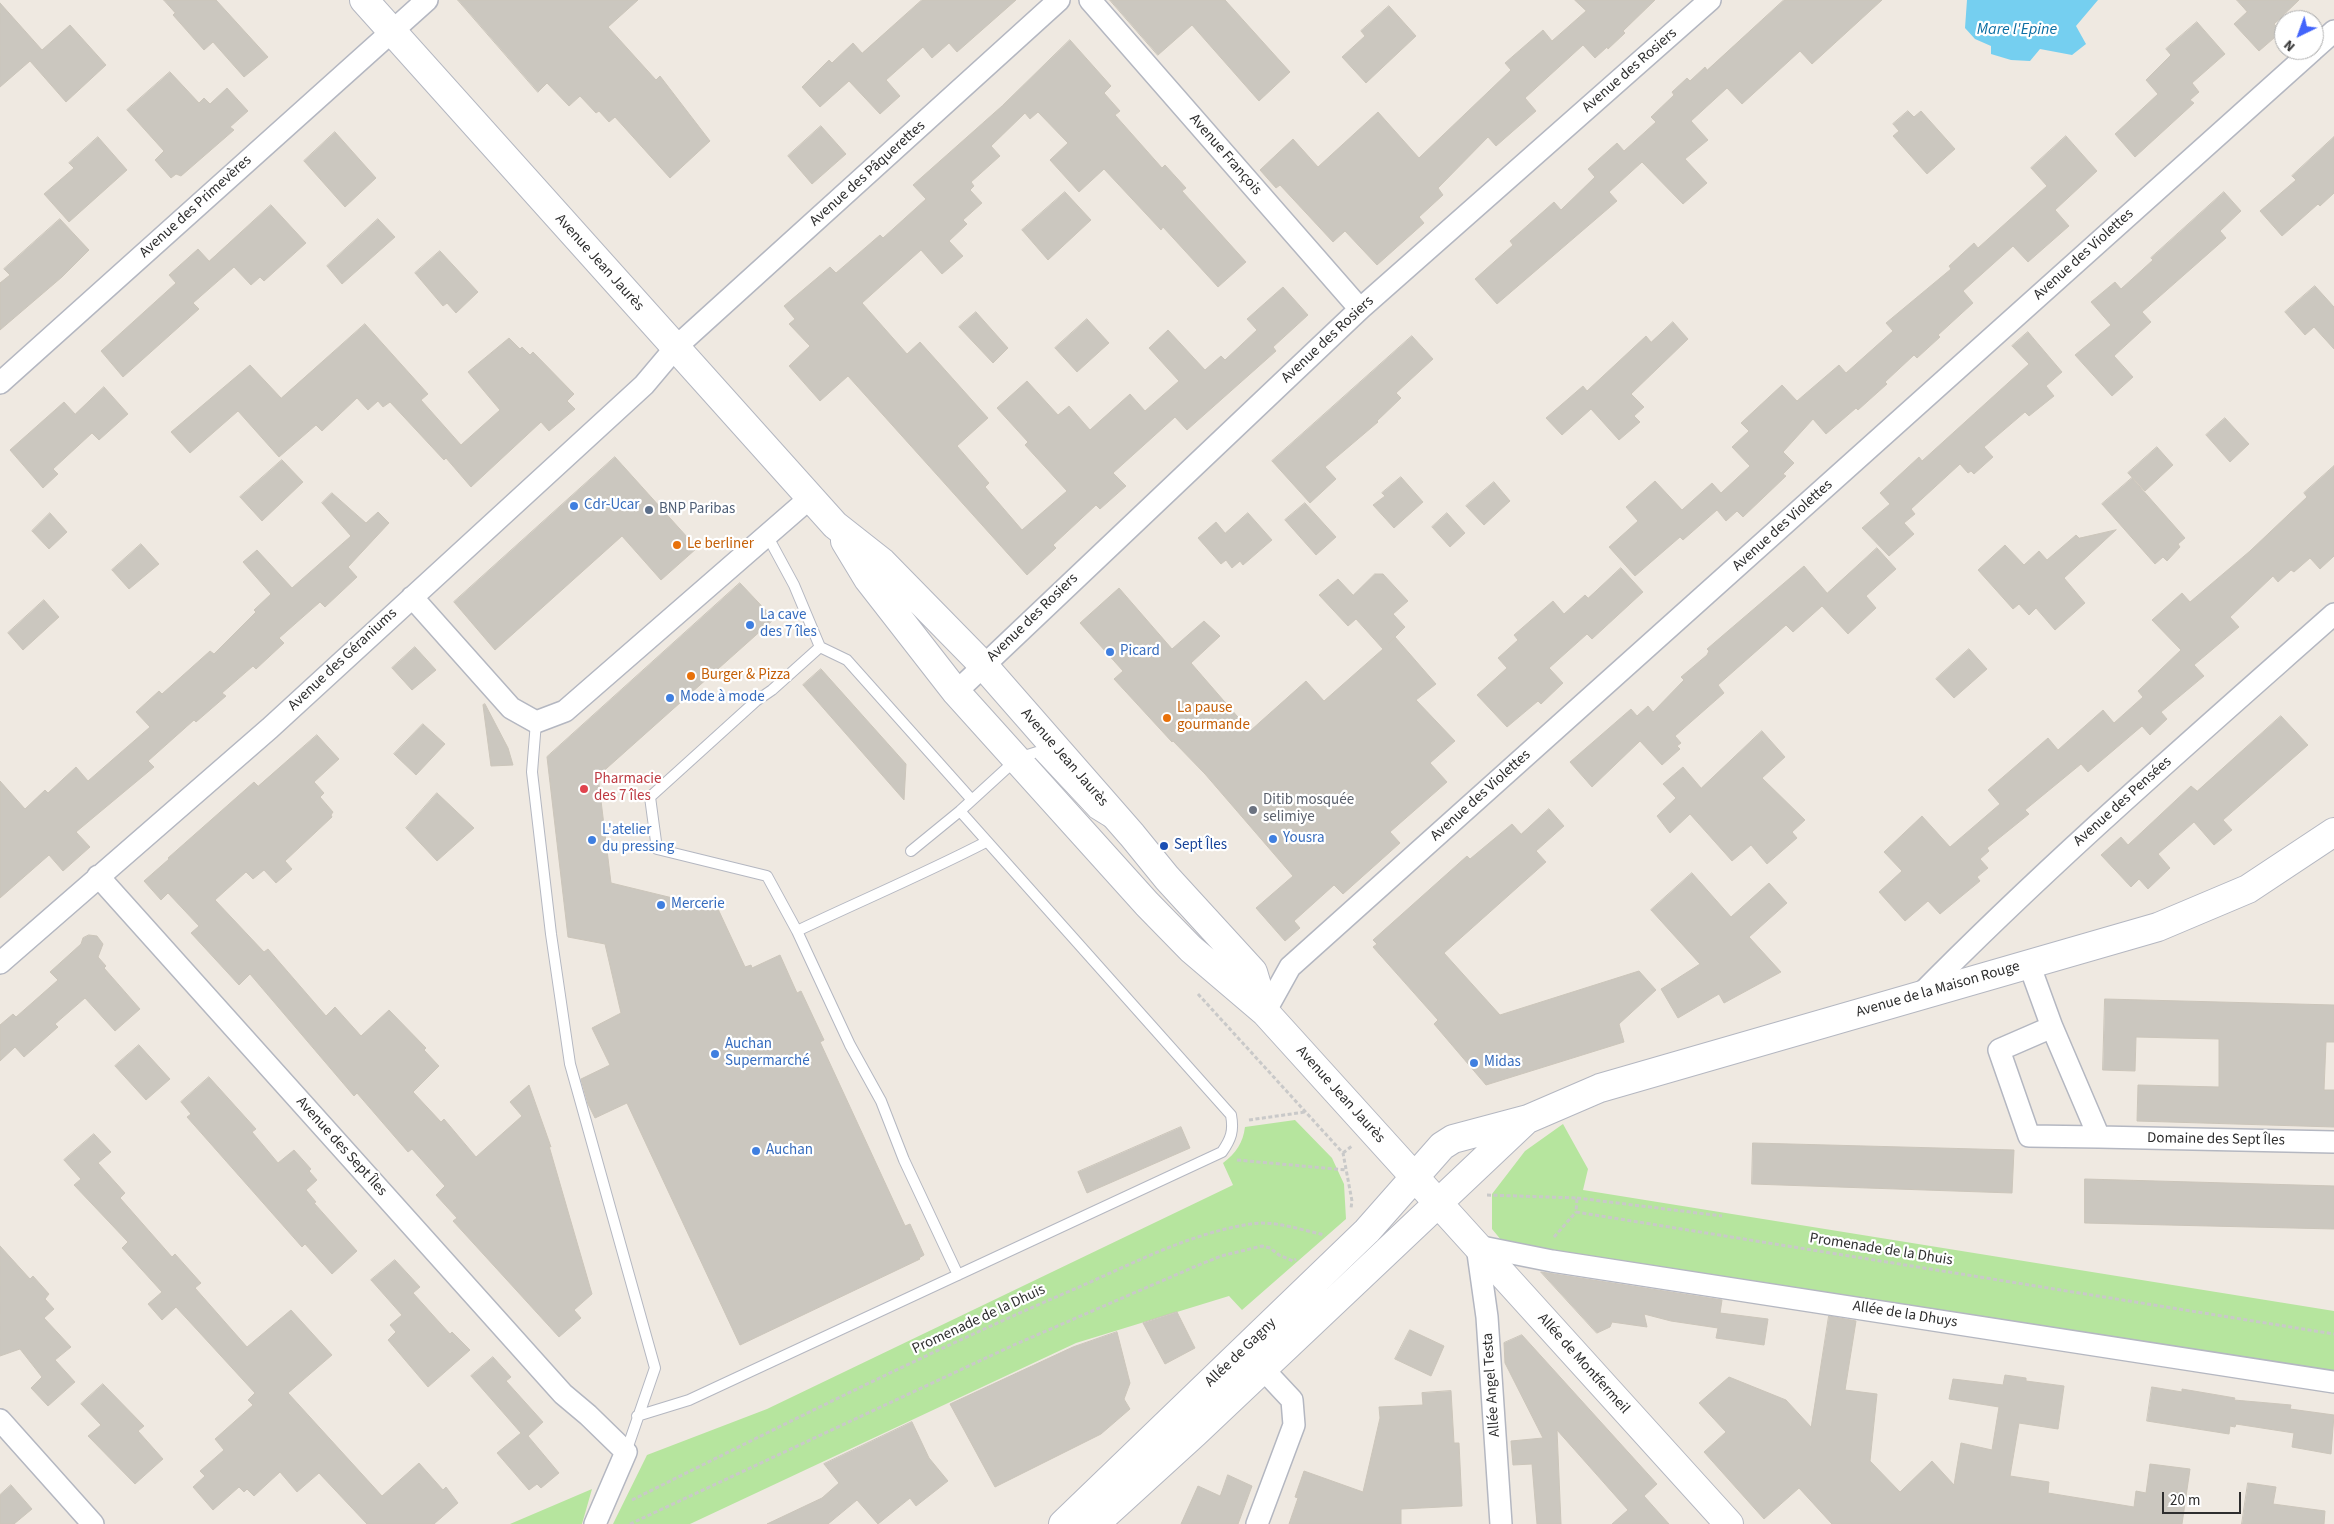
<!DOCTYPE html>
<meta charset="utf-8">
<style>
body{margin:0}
#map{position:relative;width:2334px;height:1524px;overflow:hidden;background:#efe9e1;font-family:"Source Sans 3",sans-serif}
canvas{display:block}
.north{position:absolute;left:2274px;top:10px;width:50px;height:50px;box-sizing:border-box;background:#fff;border:1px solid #ababab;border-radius:50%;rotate:222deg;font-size:14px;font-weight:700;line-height:20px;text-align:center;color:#2e2e2e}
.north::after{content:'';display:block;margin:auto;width:18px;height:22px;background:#4264fb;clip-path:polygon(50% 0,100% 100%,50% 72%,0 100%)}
.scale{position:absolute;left:2162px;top:1492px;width:79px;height:22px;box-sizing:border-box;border:2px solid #2e2e2e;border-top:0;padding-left:6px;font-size:15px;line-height:18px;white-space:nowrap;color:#2e2e2e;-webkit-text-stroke:4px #fff;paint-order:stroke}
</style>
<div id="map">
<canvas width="2334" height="1524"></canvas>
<div class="north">N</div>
<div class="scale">20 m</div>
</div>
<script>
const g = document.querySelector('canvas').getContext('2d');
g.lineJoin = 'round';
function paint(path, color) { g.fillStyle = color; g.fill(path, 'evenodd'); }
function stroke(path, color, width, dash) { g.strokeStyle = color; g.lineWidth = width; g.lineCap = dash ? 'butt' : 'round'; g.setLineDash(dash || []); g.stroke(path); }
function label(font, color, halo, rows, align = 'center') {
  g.font = font + ' "Source Sans 3",sans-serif'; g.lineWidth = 4.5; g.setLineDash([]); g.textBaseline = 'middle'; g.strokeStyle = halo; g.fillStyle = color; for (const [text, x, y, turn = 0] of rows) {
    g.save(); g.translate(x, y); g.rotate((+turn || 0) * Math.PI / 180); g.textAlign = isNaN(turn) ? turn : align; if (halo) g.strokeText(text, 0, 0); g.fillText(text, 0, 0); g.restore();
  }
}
paint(new Path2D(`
 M1295 1120 1332 1158 1344 1184 1346 1219 1242 1310 1229 1296 1076 1343 690 1524H613L647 1455 767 1409 1233 1185 1223 1163C1236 1153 1243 1143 1245 1127Z
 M1563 1124 1588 1169 1583 1190 2334 1311V1382L1512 1253 1492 1229V1194L1525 1151Z
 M592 1489 582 1524H510Z`), '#b6e59e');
paint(new Path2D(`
 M1967 0H2098L2076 26 2086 44 2072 55 2040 49 2030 61 2011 60 1991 54V46L1975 39 1965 28Z`), '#75cff0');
const building = new Path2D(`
 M164 0H216L268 57 244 77 213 42 204 50 173 15 175 13Z
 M458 0H638L608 27 656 80 660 76 710 141 670 178 615 117 609 122 599 111 596 113 580 96 569 106 547 83 538 92Z
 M922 0H1016L957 52 949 43 932 58 923 47 886 80 900 96 880 114 849 81 820 107 802 87 829 60 832 63 853 43 862 53Z
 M1110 0H1225L1290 72 1259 101 1192 25 1158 55Z
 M1575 0H1655L1623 31 1625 33 1608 49 1607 47 1595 58 1583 45 1525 98 1536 111 1496 146 1488 137 1438 188 1443 195 1419 217 1424 223 1377 265 1345 231 1333 242 1280 185 1276 188 1260 170 1293 139 1318 167 1378 112 1419 158 1511 70 1505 63 1543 30 1552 41 1586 11Z
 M1784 0H1882L1812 64 1800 51 1742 104 1727 88 1691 121 1708 140 1685 159 1707 183 1683 204 1642 162 1609 192 1617 201 1497 304 1475 279 1513 245 1510 241 1554 202 1561 210 1595 177 1588 169 1617 143 1624 151 1656 122 1651 117 1674 95 1672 92 1687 78 1690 81 1705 67 1707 70Z
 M2237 0H2299L2274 24 2281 32 2259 51 2234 24 2247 12Z
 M0 3 42 50 70 25 106 65 66 102 30 61 0 87Z
 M1389 6 1416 36 1366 83 1342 57 1365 36 1361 31Z
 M2197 22 2225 54 2192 83 2199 92 2190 100 2194 103 2135 157 2115 134 2158 94 2146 80 2171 55 2166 49Z
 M1070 40 1111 86 1104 93 1120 111 1115 115 1162 168 1165 165 1186 188 1182 191 1246 262 1218 287 1163 227 1161 230 1104 169 1079 192 1050 160 1068 143 1038 112 1030 119 1025 113 991 146 1000 156 971 182 974 186 970 190 982 203 963 220 967 224 949 241 963 256 942 274 921 250 862 303 907 354 920 342 988 418 957 446 989 483 985 487 1022 530 1067 491 1025 445 1028 442 997 408 1027 381 1058 415 1069 406 1090 430 1130 394 1145 411 1179 381 1149 348 1168 330 1205 370 1221 356 1225 360 1257 330 1247 319 1283 287 1308 315 1273 347 1276 351 1187 430 1175 417 1113 473 1126 486 1100 509 1096 505 1053 545 1056 548 1027 575 848 376 820 401 789 366 810 346 789 324 795 319 784 306 830 267 836 273 880 235 883 238 926 199 913 185 1002 106Z
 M170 72 199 103 204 98 210 104 227 88 248 111 230 127 234 130 181 176 176 174 171 178 155 160 164 151 127 110Z
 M1908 111 1914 117 1921 111 1955 149 1927 174 1893 136 1899 131 1893 124Z
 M821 126 846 154 812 184 788 156Z
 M335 132 376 178 345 207 304 161Z
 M2066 136 2097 171 2055 210 2069 226 2028 262 2013 246 1963 291 1973 303 1938 335 1940 337 1917 358 1914 355 1885 382 1887 384 1858 410 1856 408 1826 434 1813 419 1783 452 1794 463 1783 474 1786 476 1743 517 1737 511 1726 521 1717 510 1683 540 1680 537 1635 576 1609 547 1638 521 1626 507 1655 481 1682 510 1712 483 1721 493 1750 466 1732 447 1749 431 1741 423 1782 385 1797 401 1839 365 1846 373 1893 331 1886 323 1951 269 1949 266 1974 243 1978 248 2047 186 2031 168Z
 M98 137 127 170 69 222 44 194 74 168 69 163Z
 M2334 137V193L2320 206 2318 204 2282 236 2260 211 2296 180 2292 176Z
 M1065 192 1091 220 1048 260 1022 230Z
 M2224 192 2241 211 2220 231 2226 238 2142 312 2151 322 2114 356 2133 377 2112 396 2075 355 2111 325 2091 302 2115 282 2121 289 2153 260 2151 258Z
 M271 205 306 243 264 281 260 277 251 285 234 267 193 303 199 309 123 377 101 351 176 283 169 275 198 249 209 261Z
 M60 219 89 250 62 277 0 330V283L10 275 4 269Z
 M378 219 395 237 342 284 327 266Z
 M440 251 478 292 456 313 447 303 443 306 415 273Z
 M2315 286 2334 307V349L2314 327 2305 335 2285 312Z
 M976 312 1008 348 993 363 959 327Z
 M1087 319 1109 343 1077 372 1055 348Z
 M1673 322 1688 339 1631 394 1644 407 1634 416 1640 422 1619 440 1591 409 1562 435 1546 418 1583 386 1587 391 1646 336 1651 342Z
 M365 324 428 394 421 400 461 445 500 410 468 372 509 338 520 349 522 347 530 355 533 352 574 394 567 401 575 409 549 431 541 422 471 487 446 458 444 460 390 402 383 407 378 401 368 410 357 398 322 431 316 425 279 457 238 411 190 453 171 432 250 365 281 398Z
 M2028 332 2062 372 2046 386 2054 396 2029 416 2025 412 1984 447 1993 457 1974 474 1971 471 1968 473 1960 464 1911 509 1915 514 1904 523 1914 534 1889 556 1862 528 1890 504 1880 493 1919 457 1922 461 2029 364 2012 346Z
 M1412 336 1433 359 1396 393 1401 398 1377 421 1378 422 1325 467 1336 479 1310 503 1272 461Z
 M104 387 128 414 99 440 92 433 53 469 58 474 43 488 10 450 64 402 75 414Z
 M2225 418 2249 444 2230 462 2206 435Z
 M2157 447 2173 465 2145 491 2128 473Z
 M615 457 697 548 661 580 622 536 495 650 454 602Z
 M282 460 303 482 262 521 240 497Z
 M2334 466V556L2320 569 2310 558 2294 572 2291 570 2278 582 2273 576 2230 617 2239 627 2194 665 2204 676 2161 712 2167 719 2150 735 2142 726 2088 772 2081 764 2025 810 2029 814 1987 848 1989 851 1980 859 1988 868 1977 877 1980 881 1940 914 1928 901 1905 921 1879 892 1902 871 1884 852 1922 816 1950 847 2000 804 1988 790 2048 738 2058 750 2103 710 2114 723 2143 697 2138 691 2181 650 2152 620 2182 593 2190 602 2250 551 2307 497 2304 493Z
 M1401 477 1423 502 1394 528 1373 505 1385 496 1382 493Z
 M2132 478 2185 538 2178 544 2180 547 2167 561 2163 557 2155 564 2102 504Z
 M1494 482 1510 501 1484 525 1466 506Z
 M332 493 366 523 378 512 389 523 348 567 357 577 325 607 320 602 279 638 284 643 256 669 253 666 222 693 226 696 196 722 194 720 148 761 154 767 76 832 90 847 63 871 49 855 0 898V781L25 809 45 790 48 793 76 767 88 781 150 727 136 712 159 691 162 694 210 651 214 654 256 612 254 610 271 594 243 562 257 550 292 588 351 536 322 503Z
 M1305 503 1336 537 1316 555 1285 520Z
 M50 513 67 532 49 549 32 531Z
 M1248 513 1272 540 1243 565 1240 561 1232 568 1226 560 1221 564 1198 538 1216 522 1225 533Z
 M1447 513 1465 533 1450 547 1432 527Z
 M2116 530 2064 578 2085 603 2055 630 2036 608 2029 615 2019 604 2013 609 1978 570 2005 545 2024 565 2039 551 2047 560 2076 535 2079 538Z
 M141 544 159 564 129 589 112 570Z
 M1877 548 1896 569 1866 596 1876 608 1848 634 1822 606 1793 632 1786 625 1718 685 1724 693 1675 736 1681 743 1677 746 1680 749 1662 765 1640 741 1592 787 1570 762 1631 709 1637 716 1648 706 1653 712 1684 680 1681 677 1707 655 1709 651 1707 649 1804 566 1827 593Z
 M1621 568 1643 592 1592 639 1587 634 1549 668 1563 683 1541 704 1538 701 1507 727 1477 695 1507 668 1498 658 1518 640 1514 635 1553 601 1564 614 1585 595 1588 598Z
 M1375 574H1383L1408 601 1393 614 1405 627 1388 644 1395 637 1436 684 1416 700 1455 741 1430 763 1447 782 1390 832 1400 843 1343 894 1334 885 1294 921 1300 928 1285 941 1256 908 1293 876 1205 774 1173 741 1172 742 1114 679 1123 671 1080 623 1119 588 1172 649 1204 621 1220 636 1191 663 1250 731 1306 681 1324 701 1383 649 1356 619 1348 626 1319 595 1338 579 1353 595Z
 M740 583 774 619 598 776 611 883 718 909 745 967 751 965 752 968 780 955 797 993 801 991 824 1040 820 1042 905 1226 910 1224 924 1255 919 1258 920 1259 740 1345 627 1103 595 1118 588 1104 581 1079 610 1065 592 1028 621 1013 605 944 568 937 547 757Z
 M44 600 59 617 23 650 8 633Z
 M415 647 436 670 412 690 392 668Z
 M1969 649 1987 669 1954 698 1936 679Z
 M821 669 906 764 904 800 803 685Z
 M485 704 508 748 513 765 491 766 483 705Z
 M2281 716 2308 745 2223 820 2232 830 2214 845 2194 822 2158 854 2170 868 2148 889 2139 879 2131 887 2101 855 2121 837 2128 845 2191 786 2197 791Z
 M423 724 445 744 416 775 394 754Z
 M1762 731 1785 757 1762 778 1805 820 1792 832 1797 838 1767 864 1751 845 1732 861 1690 814 1670 833 1657 816 1676 798 1663 784 1683 767 1701 788Z
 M317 735 339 759 314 782 324 793 320 797 333 812 331 815 332 817 285 861 292 869 276 883 264 870 253 879 246 872 215 900 264 952 268 949 326 1016 335 1007 361 1036 389 1010 426 1048 424 1050 439 1066 413 1092 441 1122 444 1119 476 1157 522 1116 510 1102 529 1085 551 1147 549 1146 592 1294 574 1310 581 1318 559 1337 453 1221 457 1218 436 1195 445 1186 412 1149 408 1152 357 1093 354 1096 250 974 239 985 191 933 199 926 168 893 161 900 144 881 169 859 168 858 254 782 258 786Z
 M437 793 474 828 437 861 406 828Z
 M1549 809 1564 826 1536 851 1546 862 1444 953 1500 1015 1639 971 1656 990 1619 1024 1624 1042 1486 1085 1434 1024 1438 1020 1373 947 1377 944 1373 940 1467 856 1470 859 1512 824 1521 834Z
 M1692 873 1731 917 1769 883 1787 903 1749 937 1781 972 1724 1003 1719 994 1678 1018 1661 989 1700 964 1651 910Z
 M89 935 97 936 103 944 98 957 106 966 104 968 140 1009 115 1031 85 998 55 1024 58 1027 24 1057 15 1047 0 1061V1025L13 1014 16 1017 58 980 50 972 81 944 83 938Z
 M2105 999 2334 1005V1042H2326L2324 1090H2334V1127L2137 1121 2138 1085 2219 1087V1039L2136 1037 2135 1071 2103 1070Z
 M139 1045 170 1079 146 1100 115 1066Z
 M209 1077 256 1129 252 1132 278 1163 294 1150 311 1169 309 1171 317 1180 306 1190 316 1202 314 1203 357 1251 332 1274 305 1244 302 1247 187 1117 191 1114 181 1102Z
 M1181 1127 1190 1148 1087 1193 1078 1172Z
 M94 1134 111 1152 98 1163 125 1193 120 1198 172 1257 175 1254 201 1283 195 1288 247 1347 291 1310 332 1355 288 1393 382 1496 419 1463 443 1490 446 1487 458 1503 434 1524H367L319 1473 297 1492 280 1472 254 1496 247 1489 244 1492 239 1487 213 1510 193 1487 205 1476 200 1471 224 1450 215 1439 253 1405 248 1400 255 1393 176 1307 162 1320 148 1304 162 1292 122 1248 128 1242 74 1185 81 1179 64 1160Z
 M1753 1143 2014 1150 2012 1193 1752 1184Z
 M2085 1179 2334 1186V1229L2085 1223Z
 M0 1246 30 1279 33 1276 49 1294 45 1299 54 1309 44 1318 71 1347 55 1360 75 1382 48 1406 31 1388 42 1377 20 1349 0 1356Z
 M395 1260 420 1287 413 1293 450 1334 452 1332 470 1350 428 1387 388 1340 396 1332 390 1325 402 1315 371 1280Z
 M1541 1272 1722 1300 1720 1313 1768 1319 1764 1345 1716 1338 1718 1328 1671 1321 1644 1314 1647 1327 1612 1322 1610 1327 1597 1333Z
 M1177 1312 1195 1348 1165 1364 1143 1323Z
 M1829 1316 1856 1321 1845 1390 1877 1394 1870 1461 1900 1492 1932 1461 1954 1485 1961 1443 1992 1450 1999 1407 1949 1399 1953 1379 2003 1385 2005 1375 2026 1378V1381L2064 1386 2058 1429 2019 1423 2010 1476 2049 1482 2048 1493 2134 1507 2136 1491 2146 1493 2150 1464 2190 1469 2182 1524H1832L1799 1488 1764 1519 1704 1452 1726 1432 1699 1403 1729 1377 1786 1400 1811 1427Z
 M1410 1330 1444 1346 1431 1376 1395 1359Z
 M1117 1332 1130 1383 1124 1399 1130 1409 1101 1434 995 1487 950 1404 1073 1347Z
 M1522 1335 1657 1484 1644 1496 1669 1524H1612L1628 1510 1557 1430 1561 1524H1537L1532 1464 1513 1465 1511 1441 1543 1438 1505 1363 1504 1343Z
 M493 1357 511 1377 506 1381 543 1422 528 1436 559 1473 541 1488 537 1484 529 1490 497 1453 521 1433 471 1376Z
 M103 1384 144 1426 138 1431 163 1459 135 1484 88 1436 101 1425 81 1404Z
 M2152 1387 2182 1392V1389L2235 1398 2234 1400 2291 1405 2290 1409 2334 1415 2331 1454 2292 1447 2294 1433 2236 1424 2235 1427 2230 1426 2229 1434 2147 1421Z
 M1451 1391 1454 1443H1459L1462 1506 1401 1509V1524H1289L1298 1498 1295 1497 1304 1471 1363 1492 1380 1418 1379 1407 1423 1405 1422 1393Z
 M912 1422 929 1458 948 1481 916 1506 910 1498 878 1524 857 1500 828 1524H767L822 1498 839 1483 824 1464Z
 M1228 1475 1252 1486 1238 1524H1181L1198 1486 1220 1496Z
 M2248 1483 2276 1487 2273 1504 2325 1511 2324 1524H2242Z
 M11 1485 32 1509 14 1524H0V1495Z`);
paint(building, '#cbc7bf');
stroke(building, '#cbc5ba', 1);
const lane = new Path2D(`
 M768 537 794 585 820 647 847 660 972 800
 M820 647 772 690 756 701 650 797 657 849 767 876 797 931 850 1045 881 1101 904 1160 958 1275
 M536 722 532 772 551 934 570 1064 655 1368 626 1452
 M911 851 960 811 1018 758 1037 752 1094 813 1107 821
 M797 931C860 901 924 874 986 842
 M637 1416 689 1400 1222 1152C1231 1139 1234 1131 1231 1115L960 811`);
const street = new Path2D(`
 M1090 0 1360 309
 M2314 49 2334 31
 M0 383 427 0
 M412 597 511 708 536 722 565 711 811 497
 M956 692 1360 309 1710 0
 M98 876 563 1394 588 1415 626 1452 595 1524
 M0 963 270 728 644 385 676 347 1059 0
 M2029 964 2052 1027 2099 1137 2334 1142
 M1919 996C2051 862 2193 739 2334 614
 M1265 1012 1290 967 2313 50
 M2052 1027 1999 1050 2029 1136 2099 1137
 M0 1420 93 1524
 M1257 1524 1294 1425 1292 1400 1263 1369
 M1501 1524 1487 1317 1477 1246 1552 1261 2334 1382`);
const secondary = new Path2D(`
 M364 0 835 525 882 562 984 666 1132 835 1167 878 1253 972 1265 1012
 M845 541 868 579 956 692 1147 904 1191 949 1265 1012 1729 1524
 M1063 1524 1367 1231 1442 1146 1453 1139 1528 1119 1600 1088 2158 927 2248 889 2334 832
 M1095 1524 1195 1433 1525 1121`);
stroke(lane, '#b4b7c1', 12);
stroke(street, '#b4b7c1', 24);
stroke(secondary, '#b4b7c1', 30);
stroke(new Path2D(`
 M1198 994 1343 1153 1352 1201 1351 1208
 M1249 1120 1305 1112
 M1343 1153 1352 1146
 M1237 1160 1346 1170
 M1487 1195 1577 1198 1576 1212 2334 1334
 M1577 1198 1722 1216
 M1554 1237 1576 1212
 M632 1500C777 1428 921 1355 1070 1291 1128 1266 1187 1234 1250 1224 1274 1220 1301 1230 1325 1235
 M630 1524 1016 1344 1194 1267 1221 1256 1262 1246 1270 1248 1279 1255 1293 1261 1296 1259`), '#c9c9c9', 3, [4, 2.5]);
stroke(lane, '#fff', 10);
stroke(street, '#fff', 21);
stroke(secondary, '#fff', 28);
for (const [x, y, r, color] of [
 [574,506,5,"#3f7fe0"],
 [649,510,5,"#5c6f8a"],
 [677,545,5,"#e8710a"],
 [750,625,5,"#3f7fe0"],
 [1110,652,5,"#3f7fe0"],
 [691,676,5,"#e8710a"],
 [670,698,5,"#3f7fe0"],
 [1167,718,5,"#e8710a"],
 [584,789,5,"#e0444e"],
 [1253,810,5,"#6b7280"],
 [1273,839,5,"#3f7fe0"],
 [592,840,5,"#3f7fe0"],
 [1164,846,5,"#1a4fb4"],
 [661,905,5,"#3f7fe0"],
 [715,1054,5,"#3f7fe0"],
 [1474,1063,5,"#3f7fe0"],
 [756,1151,5,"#3f7fe0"]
]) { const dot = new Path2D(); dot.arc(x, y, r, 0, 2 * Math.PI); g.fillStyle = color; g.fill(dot); stroke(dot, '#fff', 2); }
label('15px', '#2e2e2e', '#fff', [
 ["Avenue des Rosiers",1630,71,-41],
 ["Avenue François",1225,155,49],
 ["Avenue des Pâquerettes",868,174,-42],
 ["Avenue des Primevères",196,207,-42],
 ["Avenue des Violettes",2084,255,-42],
 ["Avenue Jean Jaurès",599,263,48],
 ["Avenue des Rosiers",1328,340,-43],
 ["Avenue des Violettes",1783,526,-42],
 ["Avenue des Rosiers",1033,618,-44],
 ["Avenue des Géraniums",343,660,-43],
 ["Avenue Jean Jaurès",1064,758,49],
 ["Avenue des Violettes",1481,796,-42],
 ["Avenue des Pensées",2123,802,-42],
 ["Avenue de la Maison Rouge",1938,990,-16],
 ["Avenue Jean Jaurès",1340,1095,48],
 ["Domaine des Sept Îles",2216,1140,1],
 ["Avenue des Sept Îles",341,1147,48],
 ["Promenade de la Dhuis",1881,1250,9],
 ["Allée de la Dhuys",1905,1315,9],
 ["Promenade de la Dhuis",979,1320,-25],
 ["Allée de Gagny",1241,1353,-44],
 ["Allée de Montfermeil",1583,1364,48],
 ["Allée Angel Testa",1492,1385,-94]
]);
label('15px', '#366cbe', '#fff', [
 ["Cdr-Ucar",584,506],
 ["La cave",760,616],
 ["des 7 îles",760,633],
 ["Picard",1120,652],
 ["Mode à mode",680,698],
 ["L'atelier",602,831],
 ["du pressing",602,848],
 ["Yousra",1283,839],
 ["Mercerie",671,905],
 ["Auchan",725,1045],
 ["Supermarché",725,1062],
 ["Midas",1484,1063],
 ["Auchan",766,1151]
], 'left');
label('15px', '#4e5e75', '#fff', [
 ["BNP Paribas",659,510]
], 'left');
label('15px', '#c56008', '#fff', [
 ["Le berliner",687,545],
 ["Burger & Pizza",701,676],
 ["La pause",1177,709],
 ["gourmande",1177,726]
], 'left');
label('15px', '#be3a42', '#fff', [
 ["Pharmacie",594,780],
 ["des 7 îles",594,797]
], 'left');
label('15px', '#5b616d', '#fff', [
 ["Ditib mosquée",1263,801],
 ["selimiye",1263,818]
], 'left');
label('15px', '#164399', '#fff', [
 ["Sept Îles",1174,846]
], 'left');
label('italic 16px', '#0d6fa3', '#fff', [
 ["Mare l'Epine",2017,30]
]);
</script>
